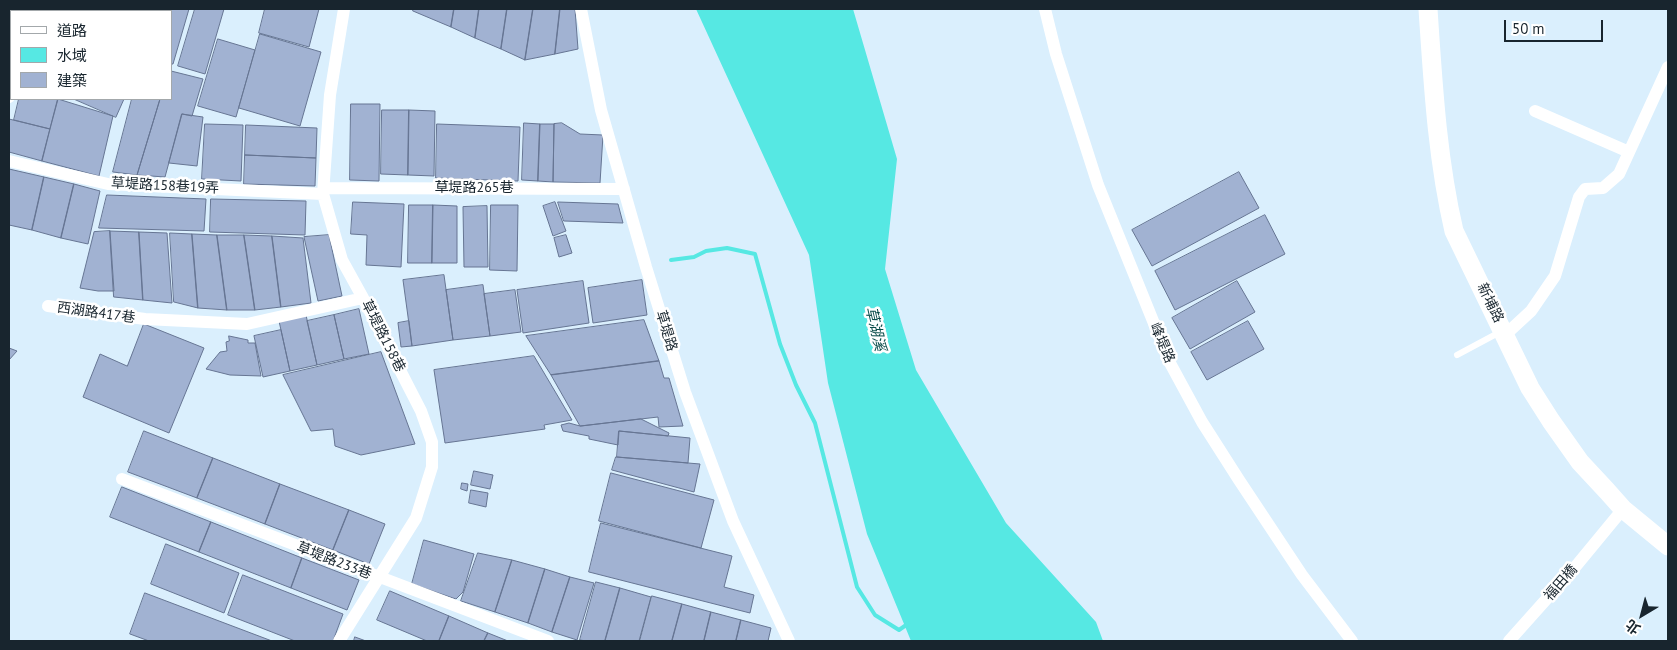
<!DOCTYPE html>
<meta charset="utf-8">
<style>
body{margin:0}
#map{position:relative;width:1677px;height:650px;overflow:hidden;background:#daeffd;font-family:"PT Sans","Noto Sans TC",sans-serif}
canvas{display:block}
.frame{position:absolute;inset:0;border:10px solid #18252e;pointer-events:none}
.legend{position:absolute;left:10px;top:10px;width:162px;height:90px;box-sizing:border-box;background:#fff;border:1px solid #a3a8ab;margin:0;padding:6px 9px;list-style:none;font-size:15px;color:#18252e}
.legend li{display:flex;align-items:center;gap:10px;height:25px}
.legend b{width:25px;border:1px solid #a3a8ab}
.north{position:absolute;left:1617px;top:590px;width:50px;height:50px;-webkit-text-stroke:4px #fff;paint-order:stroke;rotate:217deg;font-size:14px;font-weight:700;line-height:20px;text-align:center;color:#18252e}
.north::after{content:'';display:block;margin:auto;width:18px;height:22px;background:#18252e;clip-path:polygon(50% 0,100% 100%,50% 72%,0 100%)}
.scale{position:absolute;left:1504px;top:20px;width:99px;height:22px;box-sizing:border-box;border:2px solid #18252e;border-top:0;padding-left:6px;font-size:15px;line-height:18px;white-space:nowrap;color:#18252e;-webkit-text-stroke:4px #fff;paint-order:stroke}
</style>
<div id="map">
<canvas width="1677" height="650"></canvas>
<div class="frame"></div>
<ul class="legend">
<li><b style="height:6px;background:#fff"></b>道路</li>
<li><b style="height:14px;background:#56e8e3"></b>水域</li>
<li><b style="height:14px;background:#a1b2d2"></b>建築</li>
</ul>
<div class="north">北</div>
<div class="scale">50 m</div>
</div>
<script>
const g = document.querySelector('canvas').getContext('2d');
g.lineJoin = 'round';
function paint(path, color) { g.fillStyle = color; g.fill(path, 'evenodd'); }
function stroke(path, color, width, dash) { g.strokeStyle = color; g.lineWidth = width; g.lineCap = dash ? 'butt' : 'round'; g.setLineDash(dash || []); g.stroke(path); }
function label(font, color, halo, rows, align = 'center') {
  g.font = font + ' "PT Sans","Noto Sans TC",sans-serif'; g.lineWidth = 5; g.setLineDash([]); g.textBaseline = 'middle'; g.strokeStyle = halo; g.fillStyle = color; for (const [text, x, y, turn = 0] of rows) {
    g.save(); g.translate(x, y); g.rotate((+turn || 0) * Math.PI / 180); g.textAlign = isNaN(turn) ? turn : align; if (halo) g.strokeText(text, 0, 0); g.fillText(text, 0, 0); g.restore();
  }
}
paint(new Path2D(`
 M696 9H853L897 159 885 269 916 370 1006 523 1096 622 1103 641H911L867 534 828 383 809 255Z`), '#56e8e3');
stroke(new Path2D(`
 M671 260 694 257 706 251 727 248 755 254 780 344 796 385 815 423 857 587 875 615 899 630 909 623`), '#56e8e3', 4);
const building = new Path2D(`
 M9 9H21L30 11H11V44L9 43Z
 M21 9H38L37 11Z
 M60 9H116L115 11H59Z
 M120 9H150L149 11H119Z
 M160 9H189L173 64H171V11H159Z
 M195 9H224L205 74 178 66Z
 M265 9H319L309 47 259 33Z
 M413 9H454L451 27 413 11Z
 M454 9H479L475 38 451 27Z
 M479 9H507L501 49 475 38Z
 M507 9H533L525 60 501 49Z
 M533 9H560L555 54 525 60Z
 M560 9H575L578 49 555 54Z
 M260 34 321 52 300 126 239 108Z
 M218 39 255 50 236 117 198 106Z
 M9 43 11 44V68L9 76Z
 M171 71 203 79 192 116 182 114 165 177 137 175 160 99H171Z
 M19 99H58L50 129 14 120Z
 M58 99 113 116 99 176 42 161Z
 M74 99H124L116 117Z
 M132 99H160L137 175 113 172Z
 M351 104H380L379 181 350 180Z
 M382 110H409L408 175 381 174Z
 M409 110 435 111 434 176 408 175Z
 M182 114 203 117 197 166 169 163Z
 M9 119 50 129 42 161 9 152Z
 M524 123 540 124 538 181 522 180Z
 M562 123 580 134 603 135 600 183 553 182 554 124Z
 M205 124 243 125 241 181 202 179Z
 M437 124 520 127 518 181 436 178Z
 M540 124H554L553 182 538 181Z
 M246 125 317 128 316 158 245 155Z
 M245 155 316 158 315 186 244 184Z
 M9 169 44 177 32 230 9 225Z
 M1239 172 1259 208 1152 266 1132 230Z
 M44 177 74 184 61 238 32 230Z
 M74 184 100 191 88 244 61 238Z
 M107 195 206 199 204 231 99 228Z
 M211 199 306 201 305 235 210 232Z
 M353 202 404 204 401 267 366 265 367 235 351 234Z
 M555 202 566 231 553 236 543 206Z
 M558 202 618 204 623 223 564 221Z
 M409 205H433L432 263H408Z
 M433 205 457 206V263H432Z
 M491 205H518L517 271 490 270Z
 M487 206 488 267H464L463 207Z
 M1265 215 1285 254 1175 310 1155 271Z
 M110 231 114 291H98L80 288 94 232Z
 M110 231 139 232 143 300 114 297Z
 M139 232 167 233 172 303 143 300Z
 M170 233 192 234 198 308 174 302Z
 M192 234 217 235 227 310 198 308Z
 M217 235H244L255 310H227Z
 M244 235 272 236 281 307 255 310Z
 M329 235 342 296 318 301 304 237Z
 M566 235 572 253 559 257 554 238Z
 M272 236 303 238 311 303 281 307Z
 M444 275 453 340 412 346 403 280Z
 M642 280 647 315 593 323 588 288Z
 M583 281 589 323 523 333 517 290Z
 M1237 281 1255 312 1190 349 1172 318Z
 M483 285 490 336 453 340 446 290Z
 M515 290 521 332 490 336 484 294Z
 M359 309 369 354 344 359 334 315Z
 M306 315 317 365 290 371 279 321Z
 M334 315 344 359 317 365 307 321Z
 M644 320 659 361 551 375 526 336Z
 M409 321 412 346 401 347 398 323Z
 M1248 321 1264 349 1207 380 1191 352Z
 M144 324 204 348 169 433 83 397 100 354 127 366Z
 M281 330 290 371 263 377 254 336Z
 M229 336 248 340V343H255L261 376 230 375 206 369 220 352 227 351 226 342 229 341Z
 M9 348 17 351 9 360Z
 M381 352 415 444 361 455 335 446 333 429 311 431 283 375Z
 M534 356 572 420 544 425 545 429 445 443 434 370Z
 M659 361 664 378H669L683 426 659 427 658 417 580 426 551 375Z
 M641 419 669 433 668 436 619 431 618 445 589 439V436L563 431 561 425 569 423 580 426Z
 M144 431 213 458 197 498 128 472Z
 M619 431 690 438 688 463 617 457Z
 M616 457 700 464 694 492 612 470Z
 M213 458 280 484 265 524 197 498Z
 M474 471 493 475 490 489 471 485Z
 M611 473 714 500 701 548 599 521Z
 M462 483 468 484 467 491 461 489Z
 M280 484 349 510 333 550 265 524Z
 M122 487 211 522 199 552 110 517Z
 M471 490 488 493 486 507 469 503Z
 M349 510 385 524 369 564 333 550Z
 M211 522 302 558 291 588 199 552Z
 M601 523 732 556 724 587 754 595 750 613 589 572Z
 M424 540 474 554 463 592 456 599 412 584Z
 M166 544 239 573 224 613 151 584Z
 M478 553 512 560 495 612 461 601Z
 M302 558 359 580 347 610 291 588Z
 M512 560 545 569 528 623 495 612Z
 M545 569 570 577 552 632 528 623Z
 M243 575 343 614 333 641H295L228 615Z
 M570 577 594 583 577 640 552 632Z
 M596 582 620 588 605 641H586L580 640Z
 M620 588 651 597 639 641H605Z
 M390 591 449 616 439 641H427L377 620Z
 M145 593 272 641H149L130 634Z
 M652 596 682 604 672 641H640Z
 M682 604 711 612 704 641H672Z
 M711 612 741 620 736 641H704Z
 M449 616 488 633 484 641H439Z
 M741 620 771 628 768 641H736Z
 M488 633 508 641H484Z
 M355 637 366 641H354Z`);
paint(building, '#a1b2d2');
stroke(building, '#667593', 1);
stroke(new Path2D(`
 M1457 355 1500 332`), '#fff', 6);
stroke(new Path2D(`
 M581 9 601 110 646 267 685 392 733 521 789 641
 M1045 9 1056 54 1098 185 1170 363 1202 422 1239 480 1302 575 1352 641
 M47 11 48 9
 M9 97 11 92
 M1535 111 1629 152
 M9 161 108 184 323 194
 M324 188 624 189
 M48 306 145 319 247 324 363 298
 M1505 335 1531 311 1555 276 1579 197 1585 189 1603 188 1619 174 1668 67
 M122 479 548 641
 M339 641 416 518 432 467V442L421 411 363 298 342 260 323 194 330 95 344 9
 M1509 641 1576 566 1623 509`), '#fff', 12);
stroke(new Path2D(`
 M1428 9C1433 83 1437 158 1454 231L1530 388 1551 421 1580 462 1607 491 1623 509 1668 546`), '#fff', 19);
label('14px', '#18252e', '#fff', [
 ["草堤路158巷19弄",165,186,3],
 ["草堤路265巷",474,188],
 ["新埔路",1490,303,64],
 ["西湖路417巷",96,313,8],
 ["草堤路",666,331,73],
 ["草堤路158巷",383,336,63],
 ["峰堤路",1162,343,67],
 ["草堤路233巷",334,561,21],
 ["福田橋",1561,583,-49]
]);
label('italic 15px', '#0a4c4a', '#fff', [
 ["草湖溪",875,329,77]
]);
</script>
